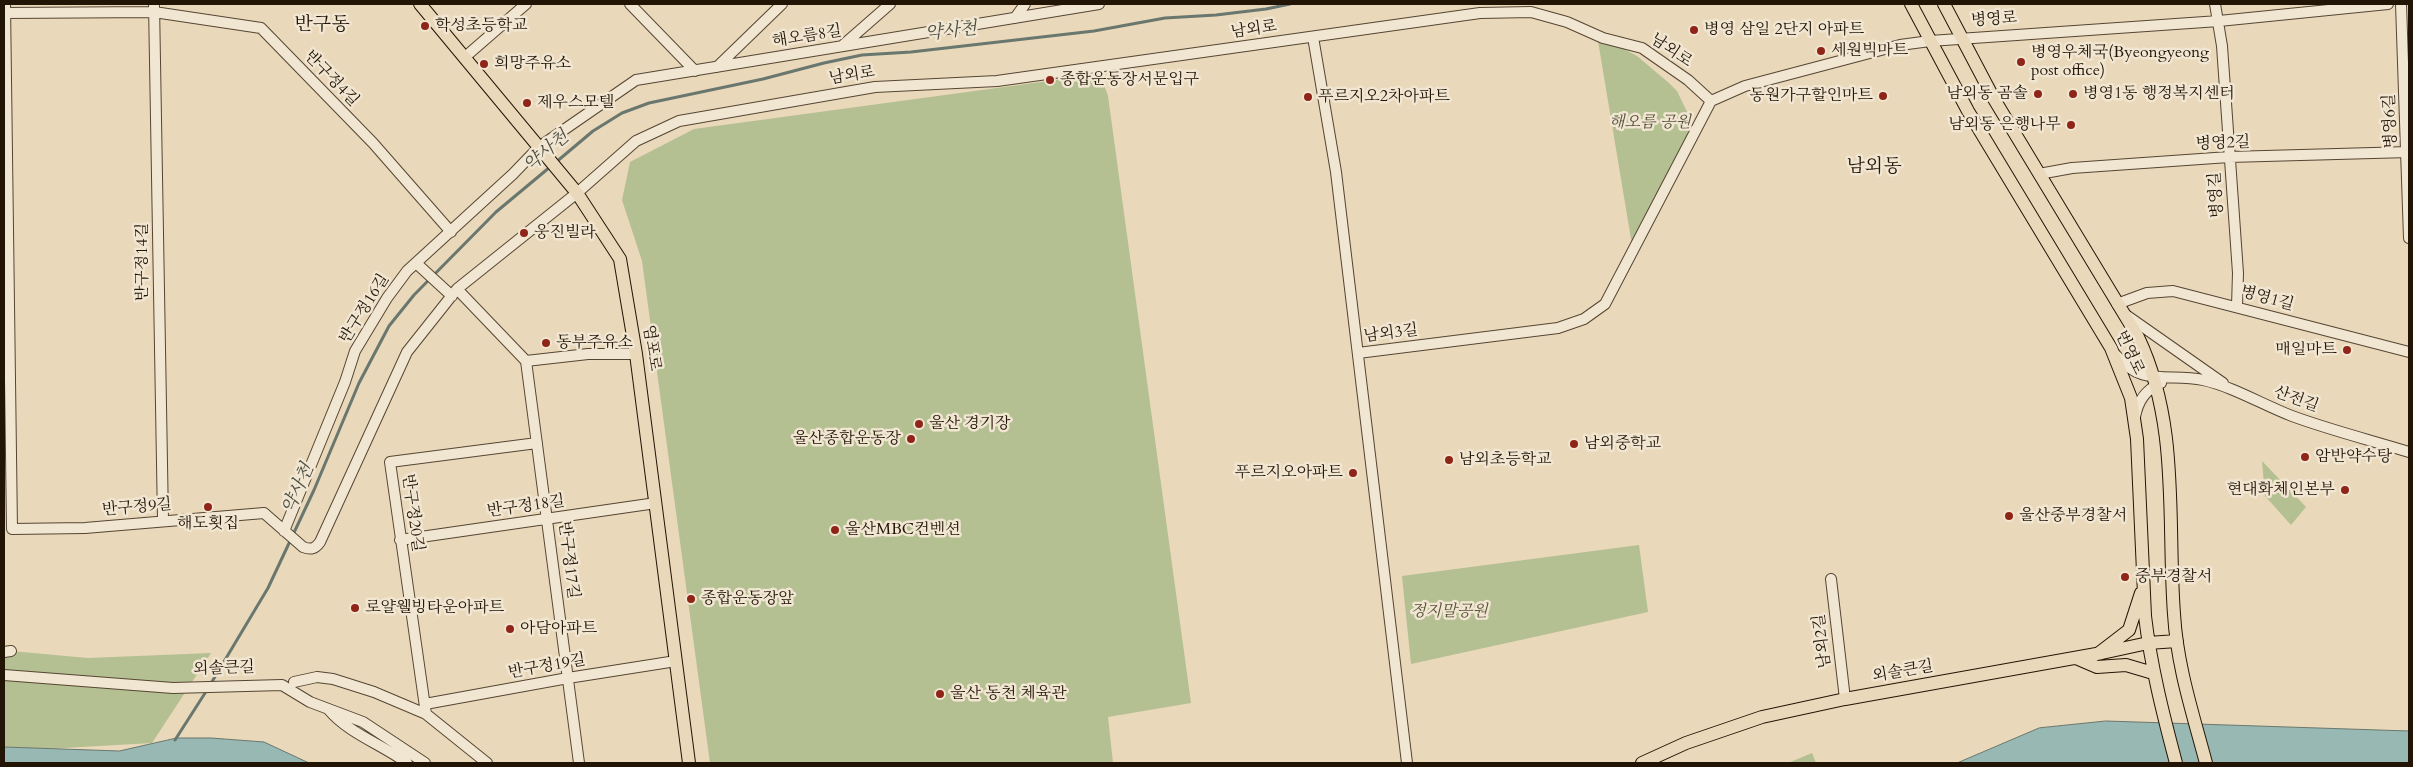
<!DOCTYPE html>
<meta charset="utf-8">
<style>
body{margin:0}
#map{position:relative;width:2413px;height:767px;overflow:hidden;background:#ead8ba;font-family:Cardo,serif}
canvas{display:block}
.frame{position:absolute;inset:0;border:5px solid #231506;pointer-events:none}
</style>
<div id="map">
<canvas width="2413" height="767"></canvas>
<div class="frame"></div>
</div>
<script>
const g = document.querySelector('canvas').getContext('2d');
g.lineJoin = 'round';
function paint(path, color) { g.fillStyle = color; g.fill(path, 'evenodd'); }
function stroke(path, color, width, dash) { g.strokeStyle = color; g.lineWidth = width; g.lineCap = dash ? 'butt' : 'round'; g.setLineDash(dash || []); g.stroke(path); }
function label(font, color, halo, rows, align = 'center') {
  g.font = font + ' Cardo,"Noto Serif KR",serif'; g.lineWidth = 5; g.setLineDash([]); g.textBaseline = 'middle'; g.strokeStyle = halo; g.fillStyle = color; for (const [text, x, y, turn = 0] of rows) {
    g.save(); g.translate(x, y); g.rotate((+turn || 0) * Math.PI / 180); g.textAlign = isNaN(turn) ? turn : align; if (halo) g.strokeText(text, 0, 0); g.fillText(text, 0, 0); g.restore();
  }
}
paint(new Path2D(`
 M1597 35 1637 56 1669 83 1677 91 1689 116 1687 146 1633 251Z
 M1100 74 1108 96 1191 703 1108 717 1113 763H710L642 261 622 200 630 162 694 129Z
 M2262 461 2306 507 2291 525 2265 496Z
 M1639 545 1648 612 1411 664 1402 576Z
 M11 651 88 658 211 653 152 743 46 749 4 747V652Z
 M1812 753 1816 763H1788Z`), '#b4bf92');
const water = new Path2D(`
 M2106 721 2409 731V763H1957L2039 728Z
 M177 738H211L264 742 309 763H4V747L119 751Z`);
paint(water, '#98b9b3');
stroke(water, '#69776e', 1);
stroke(new Path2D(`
 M555 163 593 131 622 113 649 103 763 79 824 63 862 55 911 52 1094 31 1165 18 1216 15 1266 9 1290 4
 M210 685 268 588 314 490 359 383 389 326 414 295 496 212 550 167
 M175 740 207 690`), '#69776e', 3);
const minor = new Path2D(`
 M5 4 12 529 85 528 264 513 303 547C311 550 315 549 320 542L407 352 457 289 577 193 636 141 679 121 875 87 997 81 1480 13 1531 12 1567 22 1603 38 1642 48 1688 80 1711 101
 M154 4 163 520
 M630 4 695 71
 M2215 4 2222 46 2238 273 2237 306
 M2401 4 2409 238
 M4 13 154 12 261 28 373 143 451 232
 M1015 18 1025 4
 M1313 37 1336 172 1407 763
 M842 46 890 4
 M465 57 526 4
 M717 67 782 4
 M1711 101 1745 86 1900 45 1930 41 2219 21 2388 4
 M2039 174 2072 168 2229 157 2409 152
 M416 263 452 296
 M457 289 526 361 588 354H636
 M2117 304 2147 293 2173 291 2409 352
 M2126 315 2223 383
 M1358 353 1558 328 1584 319 1605 304 1711 101
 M2116 355C2140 387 2170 373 2203 380 2234 387 2263 405 2292 416 2330 430 2370 440 2409 452
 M526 361 579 763
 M2135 417C2138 401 2145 390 2161 383
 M284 531 345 382 355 351 387 298 407 271 513 174 539 147 636 80 1099 4
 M400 540 656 503
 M1831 579 1845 699
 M4 652 11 651
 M4 675 173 688 282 685 310 702 363 722 425 763
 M294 682 317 677 333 679 374 692 426 714 487 763
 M425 704 568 678 676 661
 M329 710C348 733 383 745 407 763
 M426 714 390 462 537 443`);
const major = new Path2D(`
 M420 4 577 193 620 259 636 354 689 763
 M1911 4 1968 111 2111 348 2131 398 2137 439 2145 616C2151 667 2163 714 2176 763
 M1944 4 1994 99 2138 337C2180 425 2167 520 2174 614 2177 666 2193 714 2206 763
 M2099 653 2129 630 2141 593
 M2076 658 2097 667 2126 665 2153 673
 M1642 763 1686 743 1762 717 1845 699 2102 653 2148 643 2177 641`);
stroke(minor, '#554633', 12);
stroke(major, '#231506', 14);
stroke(minor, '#f1e6d2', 10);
stroke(major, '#ead8ba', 12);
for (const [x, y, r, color] of [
 [425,26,5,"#8f2418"],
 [1694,30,5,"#8f2418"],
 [1821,51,5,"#8f2418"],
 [2021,62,5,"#8f2418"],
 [484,64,5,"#8f2418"],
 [1050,80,5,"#8f2418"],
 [2038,94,5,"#8f2418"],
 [2073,94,5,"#8f2418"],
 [1883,96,5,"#8f2418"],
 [1308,97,5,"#8f2418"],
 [527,103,5,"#8f2418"],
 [2071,125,5,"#8f2418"],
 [524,233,5,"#8f2418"],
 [546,343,5,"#8f2418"],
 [2347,350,5,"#8f2418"],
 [919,424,5,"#8f2418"],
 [911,439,5,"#8f2418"],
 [1574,444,5,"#8f2418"],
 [2305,457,5,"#8f2418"],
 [1449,460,5,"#8f2418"],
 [1353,473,5,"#8f2418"],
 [2345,490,5,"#8f2418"],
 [208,507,5,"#8f2418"],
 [2009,516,5,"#8f2418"],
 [835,530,5,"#8f2418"],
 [2125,577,5,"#8f2418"],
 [691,599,5,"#8f2418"],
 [355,608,5,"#8f2418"],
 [510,629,5,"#8f2418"],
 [940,694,5,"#8f2418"]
]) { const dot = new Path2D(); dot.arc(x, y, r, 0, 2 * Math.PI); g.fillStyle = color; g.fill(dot); stroke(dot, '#f1e6d2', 2); }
label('16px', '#231506', '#f1e6d2', [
 ["병영로",1994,20,-4],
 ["남외로",1254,30,-8],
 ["해오름8길",807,37,-9],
 ["남외로",1671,51,34],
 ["남외로",852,76,-9],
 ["반구정4길",331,79,46],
 ["병영6길",2391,121,-92],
 ["병영2길",2223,144,-2],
 ["병영길",2217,195,-94],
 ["반구정14길",143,262,-90],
 ["병영1길",2267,299,15],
 ["반구정16길",365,309,-58],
 ["남외3길",1391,334,-7],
 ["염포로",651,348,81],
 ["번영로",2129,353,65],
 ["산전길",2296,400,20],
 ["반구정18길",526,507,-8],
 ["반구정9길",137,508,-5],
 ["반구정20길",412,513,82],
 ["반구정17길",568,560,83],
 ["남외2길",1823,641,-97],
 ["반구정19길",547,667,-10],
 ["외솔큰길",224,669,-2],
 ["외솔큰길",1903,672,-10]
]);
label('16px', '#231506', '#f1e6d2', [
 ["학성초등학교",435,26],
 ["병영 삼일 2단지 아파트",1704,30],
 ["세원빅마트",1831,51],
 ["병영우체국(Byeongyeong",2031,53],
 ["post office)",2031,71],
 ["희망주유소",494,64],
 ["종합운동장서문입구",1060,80],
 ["남외동 곰솔",2028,94,"right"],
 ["병영1동 행정복지센터",2083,94],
 ["동원가구할인마트",1873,96,"right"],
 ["푸르지오2차아파트",1318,97],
 ["제우스모텔",537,103],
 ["남외동 은행나무",2061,125,"right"],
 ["웅진빌라",534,233],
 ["동부주유소",556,343],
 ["매일마트",2337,350,"right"],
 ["울산 경기장",929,424],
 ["울산종합운동장",901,439,"right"],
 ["남외중학교",1584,444],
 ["암반약수탕",2315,457],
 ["남외초등학교",1459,460],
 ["푸르지오아파트",1343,473,"right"],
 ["현대화체인본부",2335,490,"right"],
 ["울산중부경찰서",2019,516],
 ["해도횟집",208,524,"center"],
 ["울산MBC컨벤션",845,530],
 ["중부경찰서",2135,577],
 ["종합운동장앞",701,599],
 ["로얄웰빙타운아파트",365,608],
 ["아담아파트",520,629],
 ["울산 동천 체육관",950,694]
], 'left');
label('italic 16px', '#565037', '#f1e6d2', [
 ["해오름 공원",1650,123],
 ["정지말공원",1449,612]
]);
label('italic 18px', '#4c4e43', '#f1e6d2', [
 ["약사천",951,32,-6],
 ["약사천",547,152,-40],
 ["약사천",299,489,-66]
]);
label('19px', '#231506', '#f1e6d2', [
 ["반구동",322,26],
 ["남외동",1874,168]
]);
</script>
